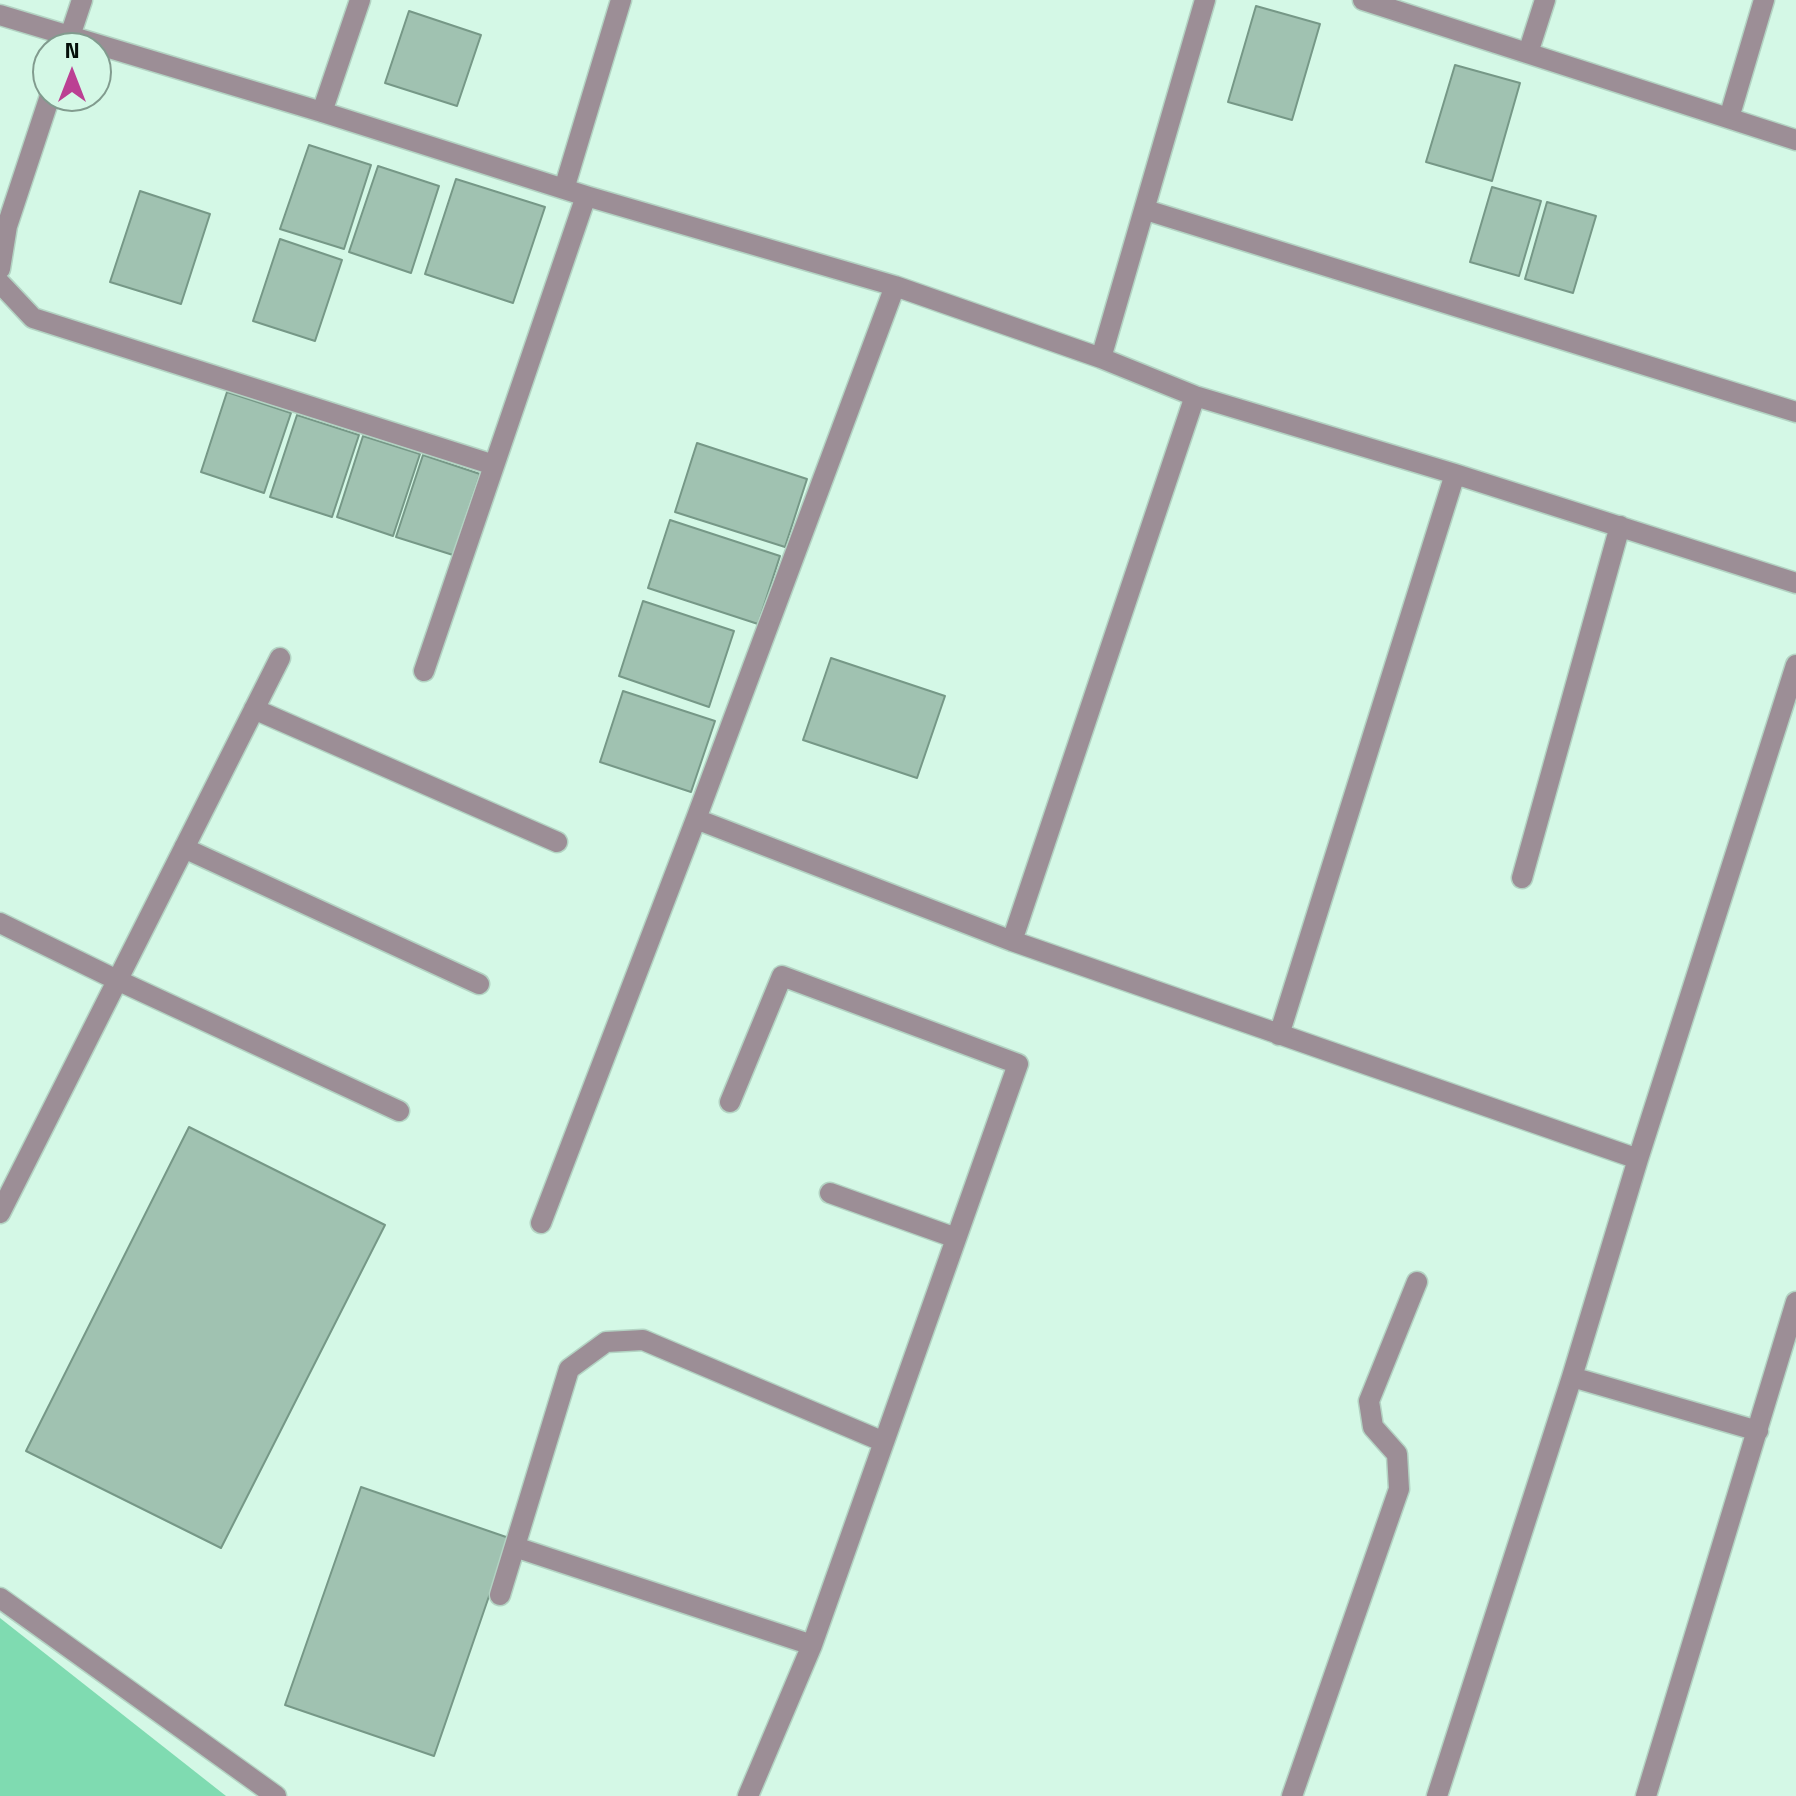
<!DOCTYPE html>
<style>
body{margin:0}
#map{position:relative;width:1796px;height:1796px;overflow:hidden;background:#d4f8e6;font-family:"Titillium Web",sans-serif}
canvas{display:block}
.north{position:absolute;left:32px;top:32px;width:80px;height:80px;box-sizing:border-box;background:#d4f8e6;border:2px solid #819b8e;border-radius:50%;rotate:0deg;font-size:22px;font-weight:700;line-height:32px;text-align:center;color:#040f09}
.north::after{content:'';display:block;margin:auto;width:28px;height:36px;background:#bb4093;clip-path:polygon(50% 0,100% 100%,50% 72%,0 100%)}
</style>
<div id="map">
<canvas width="1796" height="1796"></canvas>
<div class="north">N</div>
</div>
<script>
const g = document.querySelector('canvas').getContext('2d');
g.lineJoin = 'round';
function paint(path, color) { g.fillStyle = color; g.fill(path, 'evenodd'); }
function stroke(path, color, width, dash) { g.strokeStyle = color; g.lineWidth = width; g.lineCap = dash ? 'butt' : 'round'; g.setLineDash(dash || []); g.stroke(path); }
paint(new Path2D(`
 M0 1618 226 1796H0Z`), '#7fdbb1');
const building = new Path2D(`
 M1256 6 1320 24 1292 120 1228 102Z
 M409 11 481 35 457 106 385 83Z
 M1455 65 1520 83 1492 181 1426 162Z
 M309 145 371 165 344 249 280 229Z
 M378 166 439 186 411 273 349 252Z
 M456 179 545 207 513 303 425 274Z
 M1492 187 1541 201 1519 276 1470 262Z
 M140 191 210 214 181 304 110 282Z
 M1547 202 1596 216 1573 293 1525 279Z
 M280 239 342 260 315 341 253 321Z
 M227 392 291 413 264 493 201 472Z
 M297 415 359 435 332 517 270 497Z
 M363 436 420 454 393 536 337 517Z
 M697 443 807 479 785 547 675 512Z
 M423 455 480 474 453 555 396 537Z
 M670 520 780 556 758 624 648 588Z
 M643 601 734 631 709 707 619 676Z
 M831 658 945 696 917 778 803 740Z
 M623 691 715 721 691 792 600 762Z
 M189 1127 385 1225 221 1548 26 1451Z
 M361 1487 509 1538 434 1756 285 1705Z`);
paint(building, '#a0c2b1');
stroke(building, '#769887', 2);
const service = new Path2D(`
 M730 1102 782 976 1018 1064 812 1645 748 1796
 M830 1193 956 1238
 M515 1547 812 1645
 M500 1595 569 1369 606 1342 643 1340 884 1442`);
const minor = new Path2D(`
 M1363 0 1796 140
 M0 15 322 112 586 196 895 286 1101 358 1195 396 1455 474 1796 583
 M66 48 82 0
 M1528 53 1545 0
 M322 112 360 0
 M1729 118 1764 0
 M564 189 621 0
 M1146 210 1796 412
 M0 269 7 226 50 96
 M0 283 33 318 494 465
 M1101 358 1205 0
 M424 671 586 196
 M254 709 557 842
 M696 819 1012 941 1638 1159
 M184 848 479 984
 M1522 878 1620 526
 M0 923 117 980 399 1111
 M1012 941 1195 396
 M1279 1035 1455 474
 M0 1213 280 658
 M541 1223 696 819 895 286
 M1572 1377 1758 1431
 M1292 1796 1399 1489 1397 1454 1373 1427 1369 1401 1417 1282
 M1437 1796 1572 1377 1638 1159 1796 665
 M1646 1796 1796 1302`);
const tertiary = new Path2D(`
 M0 1598 276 1796`);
stroke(service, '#b3d3c3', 23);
stroke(minor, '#b3d3c3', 23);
stroke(tertiary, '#b3d3c3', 23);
stroke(service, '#9c8e96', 20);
stroke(minor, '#9c8e96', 20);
stroke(tertiary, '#9c8e96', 20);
</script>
